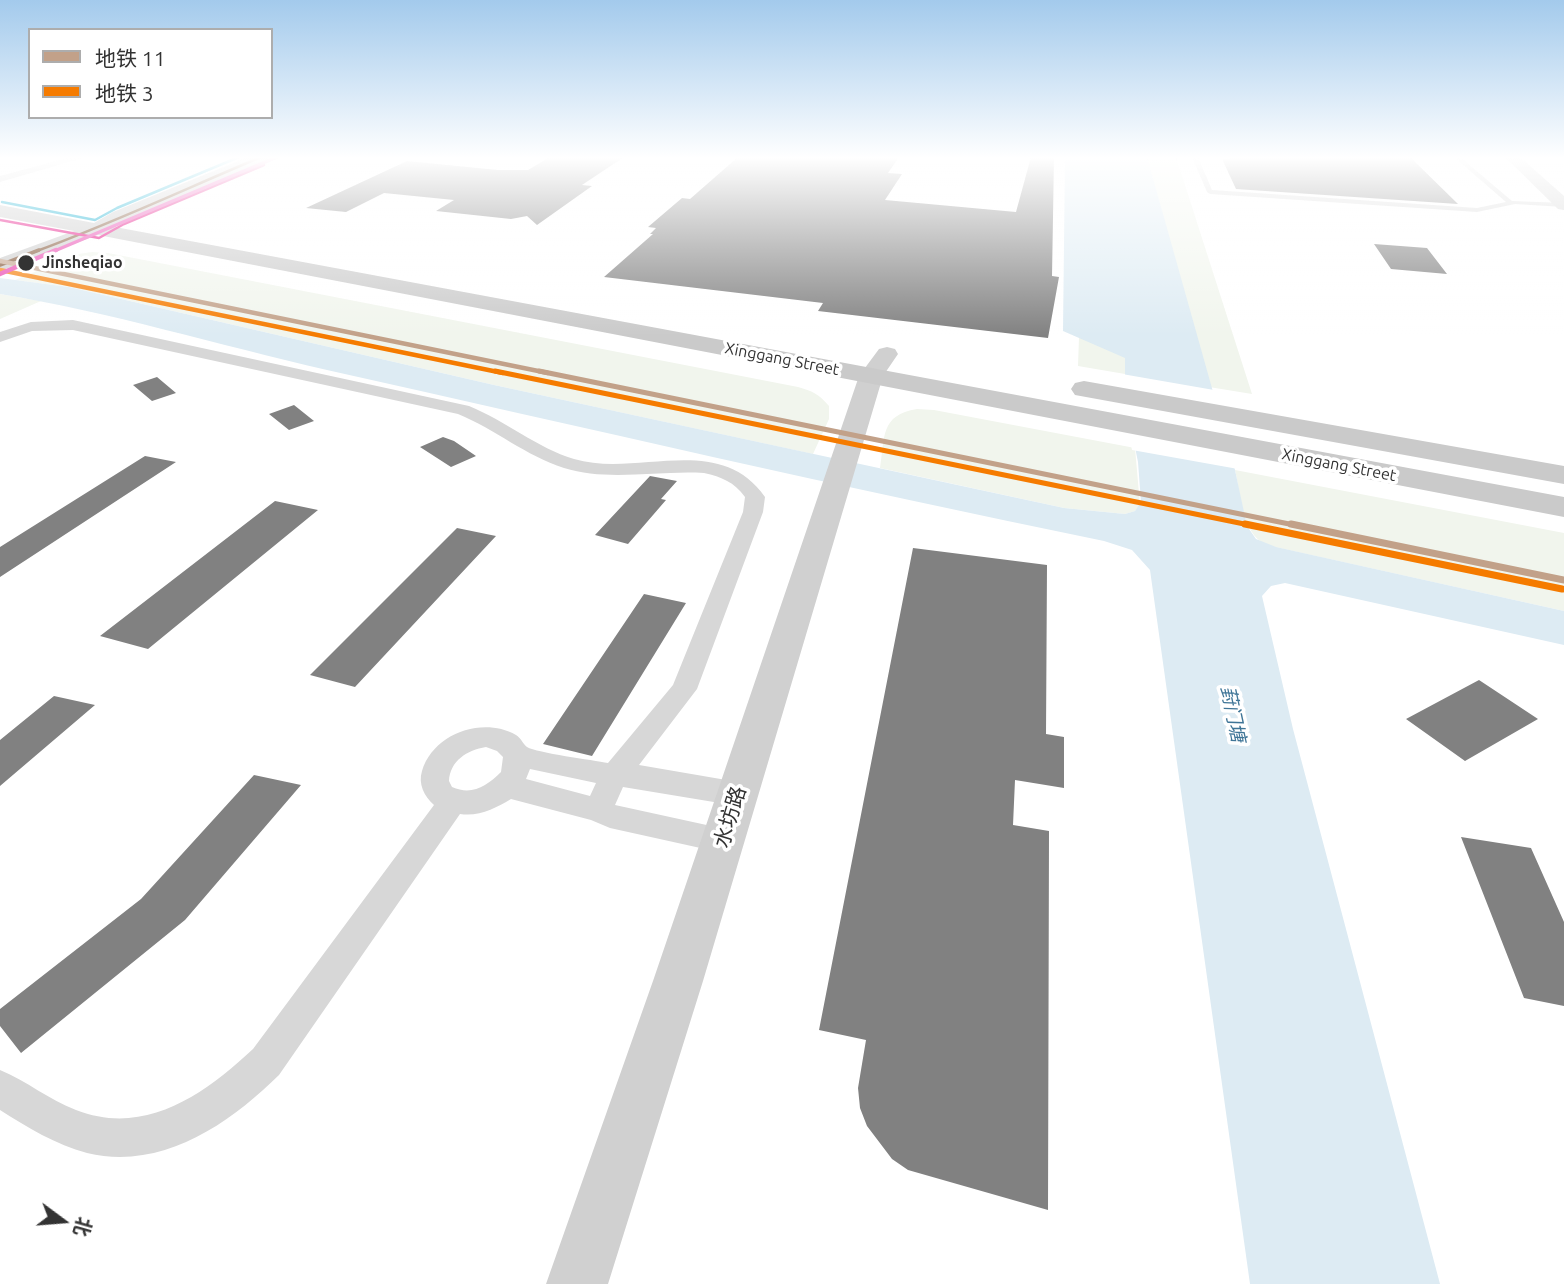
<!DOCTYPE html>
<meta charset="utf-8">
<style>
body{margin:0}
#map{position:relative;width:1564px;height:1284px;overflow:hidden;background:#fff;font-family:Ubuntu,"Noto Sans SC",sans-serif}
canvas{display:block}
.legend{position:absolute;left:28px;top:28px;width:245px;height:91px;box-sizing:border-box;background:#fff;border:2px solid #adadad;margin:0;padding:9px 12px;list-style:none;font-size:21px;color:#333}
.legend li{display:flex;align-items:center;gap:14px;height:35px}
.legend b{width:35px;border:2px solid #adadad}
.north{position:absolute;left:28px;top:1186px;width:70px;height:70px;-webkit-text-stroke:5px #fff;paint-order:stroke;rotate:106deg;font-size:19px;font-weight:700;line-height:28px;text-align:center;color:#333}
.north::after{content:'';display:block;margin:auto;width:24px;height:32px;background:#333;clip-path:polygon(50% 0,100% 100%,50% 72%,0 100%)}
</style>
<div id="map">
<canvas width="1564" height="1284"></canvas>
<ul class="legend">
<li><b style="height:9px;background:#c2a189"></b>地铁 11</li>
<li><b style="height:9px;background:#f57b00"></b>地铁 3</li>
</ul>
<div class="north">北</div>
</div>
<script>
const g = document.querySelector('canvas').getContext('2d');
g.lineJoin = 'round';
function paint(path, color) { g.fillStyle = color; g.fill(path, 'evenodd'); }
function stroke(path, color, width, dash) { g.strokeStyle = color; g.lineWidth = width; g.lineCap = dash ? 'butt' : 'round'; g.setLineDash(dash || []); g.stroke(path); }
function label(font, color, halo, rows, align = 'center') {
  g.font = font + ' Ubuntu,"Noto Sans SC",sans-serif'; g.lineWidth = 7; g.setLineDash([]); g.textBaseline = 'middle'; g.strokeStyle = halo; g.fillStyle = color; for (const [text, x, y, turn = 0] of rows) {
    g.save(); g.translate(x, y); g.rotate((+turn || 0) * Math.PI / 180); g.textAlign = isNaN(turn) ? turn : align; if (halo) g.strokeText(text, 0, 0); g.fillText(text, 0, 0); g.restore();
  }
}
paint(new Path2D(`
 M1147 157H1176L1252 394 1209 387Z
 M92 252 108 253 798 387C812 391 819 394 829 406V419L813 454 494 385 69 287 15 280 78 254Z
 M0 294 41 301 0 319Z
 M1079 337 1125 357V374L1078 366Z
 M917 409 934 410 1135 448 1140 505 1135 511 1125 514 1064 508 880 468C885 437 880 415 917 409Z
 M1235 470 1564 533V611L1266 545C1241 532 1241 495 1235 470Z`), '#f1f5ed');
paint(new Path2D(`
 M1065 157H1147L1235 470 1247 526 1256 539 1276 547 1564 611V645L1285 583 1271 586 1262 596 1293 729 1440 1284H1250L1150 570 1132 550 1104 541C844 488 586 428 327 370 218 345 110 312 0 294V278L69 287 494 385 1064 508 1125 514 1135 511 1141 502 1138 462 1125 398V358L1063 331Z`), '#ddebf3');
paint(new Path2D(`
 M1122 374 1214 390 1238 469 1132 450 1122 399Z`), '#fff');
paint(new Path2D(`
 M550 157H624L582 185 592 186 537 225 527 216 511 219 436 211 454 200 384 193 346 212 306 208 407 161 498 170H528Z
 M738 157H899L888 173 902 174 885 200 1016 212 1031 157H1054L1052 276 1059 277 1048 338 818 311 823 303 604 277 653 234H650L656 228 648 227 682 198 690 199Z
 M1228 157H1410L1458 204 1236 189 1222 159H1229Z
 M1374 244 1427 248 1447 274 1391 269Z
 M157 377 176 393 152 401 133 385Z
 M294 405 314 421 289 430 269 414Z
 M443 437 454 441 476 456 451 467 420 447Z
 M145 456 176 462 0 577V547Z
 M650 476 677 481 661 499 666 500 628 544 595 535Z
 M275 501 318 510 148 649 100 636Z
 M457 528 496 536 355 687 310 675Z
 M913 548 1047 565 1046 734 1064 737V788L1015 780 1013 825 1049 831 1048 1210 908 1170 892 1159 867 1126 860 1108 858 1088 866 1040 819 1030Z
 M644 594 686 603 592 756 543 744Z
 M1479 680 1538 719 1465 761 1406 719Z
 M54 696 95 705 0 786V740Z
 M254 775 301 785 185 920 21 1053 0 1026V1009L141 899Z
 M1461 837 1531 848 1564 922V1006L1524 998Z`), '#818181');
paint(new Path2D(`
 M1192 157H1198L1212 190 1477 208 1506 202 1454 157H1460L1512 201 1564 203V207L1515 204 1477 212 1210 194 1207 192Z`), '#d7d7d7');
paint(new Path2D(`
 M71 157H86L0 182V176Z
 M73 320 469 406C506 421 537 448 574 459 637 478 719 431 765 497L763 512 697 689 639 765 738 782 748 786 752 794 748 802 738 806 623 787 615 805 734 831 738 840 734 849 723 853 610 828 591 820 511 799C496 808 479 817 460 814L279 1075C229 1124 162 1171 87 1153 56 1145 27 1127 0 1110V1070C27 1081 49 1100 76 1110 145 1137 205 1094 253 1049L434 805C424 796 418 784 422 771 433 734 482 716 516 735 521 738 523 744 527 747 537 753 593 760 608 763L673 685 743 512 745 497C734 482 722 477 704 473 659 470 608 482 564 468 526 456 495 429 458 414L73 330 32 331 0 342V332L31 322ZM486 747 497 751 503 757 501 772C487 786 472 796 452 787L449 781C450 761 467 750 486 747ZM530 769 596 783 590 796 526 779Z`), '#d7d7d7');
paint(new Path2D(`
 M1505 157H1520L1564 196V210L1558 209Z
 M887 347 895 349 898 354 883 376 703 981 608 1284H546L653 981 859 376 879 349Z`), '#d0d0d0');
paint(new Path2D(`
 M248 157H269L267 160 115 227 1564 497V517L98 235 0 271V258L74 231 0 217V205L94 223 113 212Z
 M1084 381 1564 466V484L1075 395 1071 389 1075 383Z`), '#cacaca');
stroke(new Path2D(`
 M34 252C111 224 185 189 261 157`), '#7a4b2a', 2.5);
stroke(new Path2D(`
 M0 265 39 250`), '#7a4b2a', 3.5);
stroke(new Path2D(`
 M0 220 99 238 124 224 264 165`), '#e5007d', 2.5);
stroke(new Path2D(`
 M2 202 95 220 117 208 239 157`), '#00a9ce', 2.5);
stroke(new Path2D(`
 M0 261 548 373`), '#c2a189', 4.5);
stroke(new Path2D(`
 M539 371 1299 526`), '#c2a189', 5);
stroke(new Path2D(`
 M1291 524 1564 580`), '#c2a189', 7);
stroke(new Path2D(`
 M0 270 503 373`), '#f57b00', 4.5);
stroke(new Path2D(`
 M495 371 1254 526`), '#f57b00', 5);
stroke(new Path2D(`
 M1245 524 1562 589`), '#f57b00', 7);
stroke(new Path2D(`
 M52 252 277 157`), '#e93cac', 3.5);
stroke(new Path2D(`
 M0 274 56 250`), '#e93cac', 4.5);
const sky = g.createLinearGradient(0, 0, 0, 336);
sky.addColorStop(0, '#a3caec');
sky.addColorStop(0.47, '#fff');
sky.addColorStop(1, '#ffffff00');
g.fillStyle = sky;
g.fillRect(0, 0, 1564, 336);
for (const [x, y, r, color] of [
 [26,263,9,"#333"]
]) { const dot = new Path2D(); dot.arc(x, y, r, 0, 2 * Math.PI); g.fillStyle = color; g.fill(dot); stroke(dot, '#fff', 2.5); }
label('bold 16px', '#333', '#fff', [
 ["Jinsheqiao",42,263]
], 'left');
label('16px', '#333', '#fff', [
 ["Xinggang Street",782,359,11],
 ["Xinggang Street",1339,465,11]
]);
label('italic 19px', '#3f7597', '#fff', [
 ["葑门塘",1233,714,78]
]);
label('21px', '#333', '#fff', [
 ["水坊路",730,817,-73]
]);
</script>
